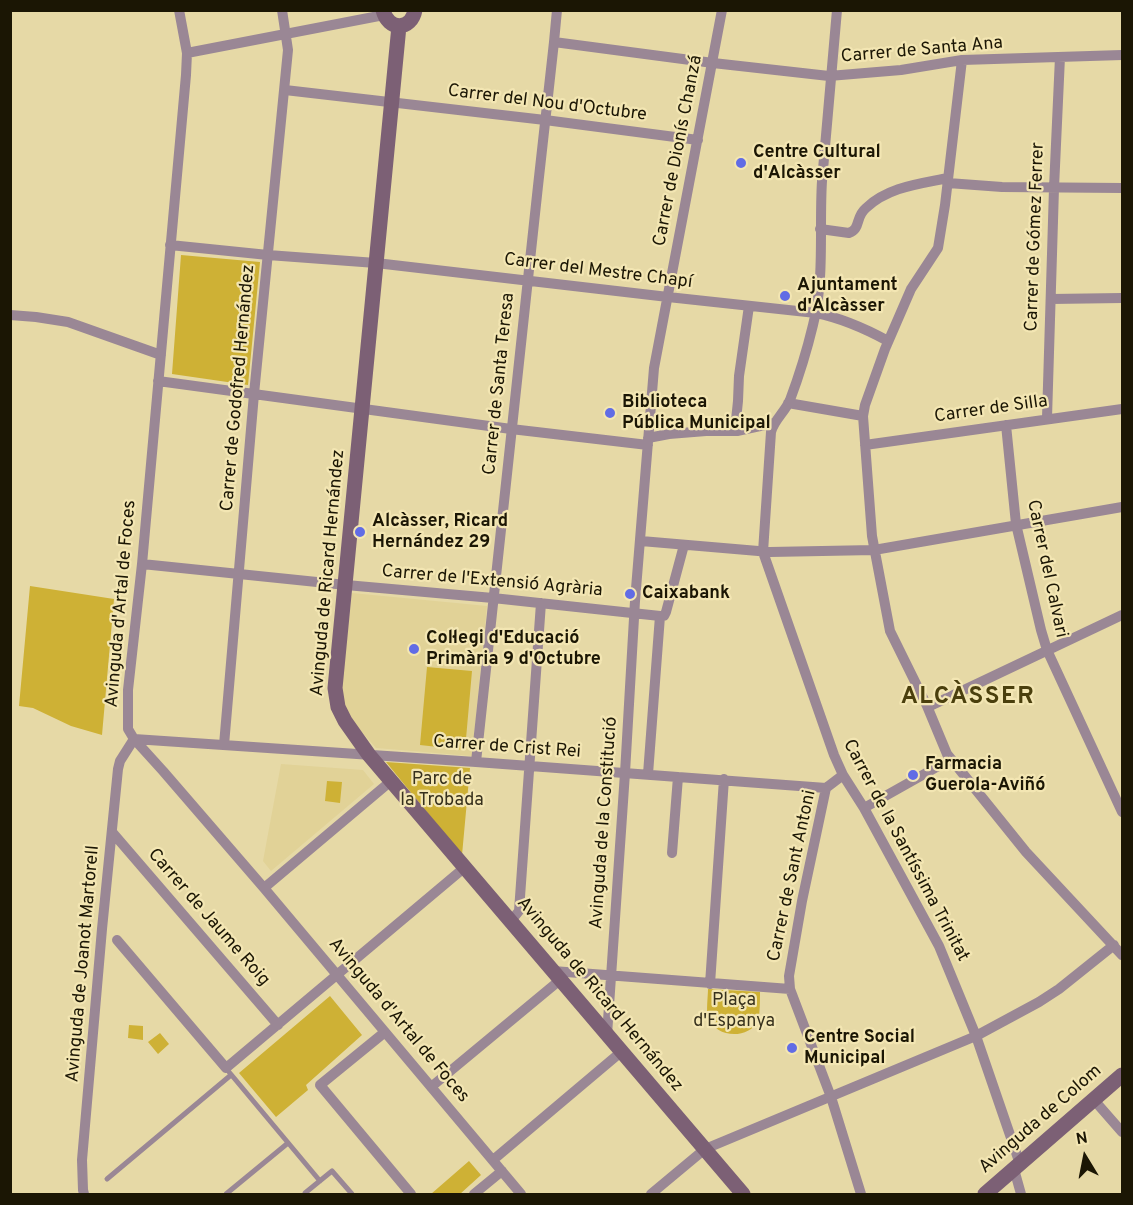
<!DOCTYPE html>
<meta charset="utf-8">
<style>
body{margin:0}
#map{position:relative;width:1133px;height:1205px;overflow:hidden;background:#e6d9a6;font-family:Overpass,sans-serif}
canvas{display:block}
.frame{position:absolute;inset:0;border:12px solid #1b1604;pointer-events:none}
.north{position:absolute;left:1055px;top:1127px;width:60px;height:60px;-webkit-text-stroke:4px #f3e6b3;paint-order:stroke;rotate:350deg;font-size:16px;font-weight:700;line-height:24px;text-align:center;color:#1b1604}
.north::after{content:'';display:block;margin:auto;width:21px;height:27px;background:#1b1604;clip-path:polygon(50% 0,100% 100%,50% 72%,0 100%)}
</style>
<div id="map">
<canvas width="1133" height="1205"></canvas>
<div class="frame"></div>
<div class="north">N</div>
</div>
<script>
const g = document.querySelector('canvas').getContext('2d');
g.lineJoin = 'round';
function paint(path, color) { g.fillStyle = color; g.fill(path, 'evenodd'); }
function stroke(path, color, width, dash) { g.strokeStyle = color; g.lineWidth = width; g.lineCap = dash ? 'butt' : 'round'; g.setLineDash(dash || []); g.stroke(path); }
function label(font, color, halo, rows, align = 'center') {
  g.font = font + ' Overpass,sans-serif'; g.lineWidth = 4.5; g.setLineDash([]); g.textBaseline = 'middle'; g.strokeStyle = halo; g.fillStyle = color; for (const [text, x, y, turn = 0] of rows) {
    g.save(); g.translate(x, y); g.rotate((+turn || 0) * Math.PI / 180); g.textAlign = isNaN(turn) ? turn : align; if (halo) g.strokeText(text, 0, 0); g.fillText(text, 0, 0); g.restore();
  }
}
paint(new Path2D(`
 M352 593 487 606 472 756 376 748 353 722 345 706 341 693Z
 M281 764 363 770 374 784 271 871 263 861Z`), '#e1d297');
paint(new Path2D(`
 M181 255 260 262 248 385 172 374Z
 M30 586 114 599 102 735 71 726 33 708 19 706Z
 M427 667 472 671 465 750 420 745Z
 M386 762 470 768 462 855Z
 M327 781 342 782 340 803 325 801Z
 M708 989 760 992C760 999 760 1015 758 1021 748 1040 715 1038 708 1017 706 1011 708 996 708 989Z
 M330 996 362 1035 306 1085 308 1090 276 1117 239 1073Z
 M129 1025 143 1026V1040L128 1038Z
 M160 1033 169 1044 158 1054 148 1042Z
 M469 1161 481 1175 460 1194H456L454 1193 452 1194H431Z`), '#ceb135');
stroke(new Path2D(`
 M229 1072 320 1181
 M107 1179 231 1075
 M226 1194 288 1143
 M307 1194 305 1193 332 1171 352 1194`), '#9a8795', 5);
stroke(new Path2D(`
 M179 10 187 53 186 75 142 564 128 690V729L134 739 163 771 264 888 521 1194
 M837 10 822 181C819 229 825 278 813 325 807 350 799 376 790 400 785 412 774 420 771 432L763 552 834 755 843 775 864 808 939 946 976 1036 1020 1164
 M554 42 713 63 829 76 901 70 962 60 1122 55
 M187 53 384 15
 M962 60 945 205 938 248 911 289 885 349 865 405 863 416 872 536 890 631 927 706 947 754 1026 852 1122 955
 M285 90 545 120 698 140
 M948 183 1002 187 1122 188
 M820 229 849 233C861 229 855 217 866 208 888 187 919 184 948 178
 M170 245 268 255 376 263 668 297 816 313C841 318 866 329 888 341
 M1051 299 1122 298
 M10 315 36 317 68 322 161 355
 M158 381 511 429 648 445
 M788 403 863 416
 M1047 418 1054 188 1060 57
 M1006 425 1016 524 1041 630 1047 650 1122 812
 M735 430 738 401 739 376 749 306
 M648 438 669 434 706 431H737L774 423
 M865 445 1122 409
 M641 541 770 552 874 550 1122 507
 M142 564 346 585 493 598 660 616H664L666 612 684 545
 M928 707 1122 615
 M134 739 476 762 826 788
 M224 745 254 394 288 50 282 10
 M476 762 538 186 554 42 557 10
 M648 774 660 616
 M843 775 826 788 802 901 789 976 790 989 831 1097 861 1194
 M864 808 951 759
 M112 832 278 1025
 M672 853 678 777
 M264 888 391 781
 M511 921 519 911 541 603
 M117 940 226 1068 464 868
 M553 971 790 989
 M710 984 724 779
 M385 1032 320 1085 411 1194
 M607 1035 625 773 635 601 654 368 722 10
 M431 1087 560 980
 M1094 1100 1122 1132
 M493 1160 621 1052
 M1014 1169 1021 1194
 M84 1194 83 1190 82 1160 102 929 118 769 120 761 134 739
 M474 1194 502 1171
 M651 1194 705 1149 976 1036 1039 1002 1059 989 1114 945`), '#9a8795', 10);
stroke(new Path2D(`
 M383 10C388 31 411 31 415 10
 M399 26 335 688 338 707 345 721 369 755 743 1194
 M985 1194 1122 1075`), '#7c6075', 15);
for (const [x, y, r, color] of [
 [741,163,6,"#616ce5"],
 [785,296,6,"#616ce5"],
 [610,413,6,"#616ce5"],
 [360,532,6,"#616ce5"],
 [630,594,6,"#616ce5"],
 [414,649,6,"#616ce5"],
 [913,775,6,"#616ce5"],
 [792,1048,6,"#616ce5"]
]) { const dot = new Path2D(); dot.arc(x, y, r, 0, 2 * Math.PI); g.fillStyle = color; g.fill(dot); stroke(dot, '#f3e6b3', 2); }
label('18px', '#1b1604', '#f3e6b3', [
 ["Carrer de Santa Ana",922,51,-5],
 ["Carrer del Nou d'Octubre",547,104,7],
 ["Carrer de Dionís Chanzá",679,151,-79],
 ["Carrer de Gómez Ferrer",1036,237,-88],
 ["Carrer del Mestre Chapí",598,272,7],
 ["Carrer de Santa Teresa",500,384,-84],
 ["Carrer de Godofred Hernández",239,388,-85],
 ["Carrer de Silla",991,410,-8],
 ["Carrer del Calvari",1046,569,78],
 ["Avinguda de Ricard Hernández",329,573,-85],
 ["Carrer de l'Extensió Agrària",492,582,5],
 ["Avinguda d'Artal de Foces",122,604,-85],
 ["Carrer de Crist Rei",507,748,4],
 ["Avinguda de la Constitució",605,823,-86],
 ["Carrer de la Santíssima Trinitat",905,851,62],
 ["Carrer de Sant Antoni",793,876,-78],
 ["Carrer de Jaume Roig",208,918,49],
 ["Avinguda de Joanot Martorell",84,964,-85],
 ["Avinguda de Ricard Hernández",599,995,50],
 ["Avinguda d'Artal de Foces",398,1021,50],
 ["Avinguda de Colom",1041,1120,-41]
]);
label('bold 18px', '#1b1604', '#f3e6b3', [
 ["Centre Cultural",753,153],
 ["d'Alcàsser",753,174],
 ["Ajuntament",797,286],
 ["d'Alcàsser",797,307],
 ["Biblioteca",622,403],
 ["Pública Municipal",622,424],
 ["Alcàsser, Ricard",372,522],
 ["Hernández 29",372,543],
 ["Caixabank",642,594],
 ["Col·legi d'Educació",426,639],
 ["Primària 9 d'Octubre",426,660],
 ["Farmacia",925,765],
 ["Guerola-Aviñó",925,786],
 ["Centre Social",804,1038],
 ["Municipal",804,1059]
], 'left');
label('18px', '#37311d', '#f3e6b3', [
 ["Parc de",442,780],
 ["la Trobada",442,801],
 ["Plaça",734,1001],
 ["d'Espanya",734,1022]
]);
g.letterSpacing = '1.5px';
label('bold 24px', '#4a3f0d', '#f3e6b3', [
 ["ALCÀSSER",968,698]
]);
g.letterSpacing = '0px';
</script>
